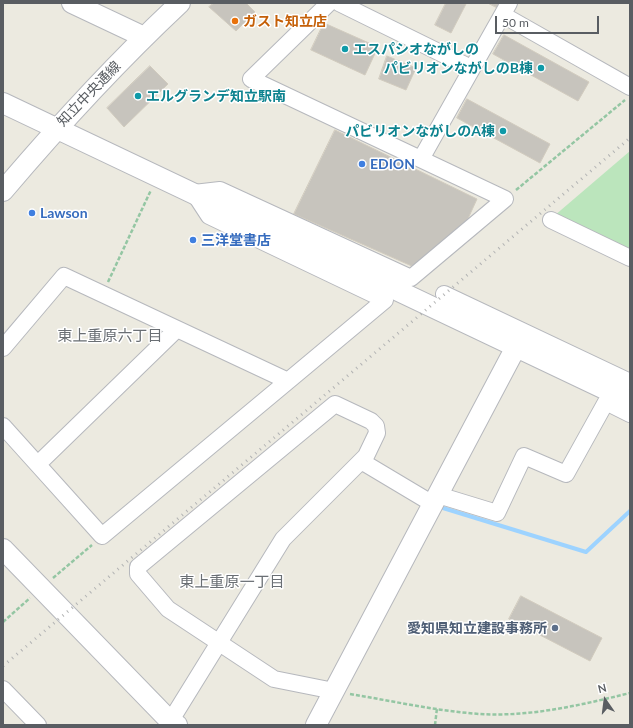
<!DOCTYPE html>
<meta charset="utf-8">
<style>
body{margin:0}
#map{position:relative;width:633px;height:728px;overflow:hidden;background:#eceae0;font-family:Lato,sans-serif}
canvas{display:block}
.frame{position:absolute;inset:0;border:4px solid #595d62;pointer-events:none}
.north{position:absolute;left:585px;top:680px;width:40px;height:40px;-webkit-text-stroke:3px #fff;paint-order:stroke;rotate:346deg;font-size:11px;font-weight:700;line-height:16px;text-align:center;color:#595d62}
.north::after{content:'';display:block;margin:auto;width:14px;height:18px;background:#595d62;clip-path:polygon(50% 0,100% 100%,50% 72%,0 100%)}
.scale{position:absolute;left:495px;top:16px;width:104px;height:18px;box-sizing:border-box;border:2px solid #595d62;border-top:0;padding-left:5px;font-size:12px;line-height:14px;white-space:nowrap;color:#595d62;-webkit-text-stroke:3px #fff;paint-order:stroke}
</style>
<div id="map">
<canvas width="633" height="728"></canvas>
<div class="frame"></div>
<div class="north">N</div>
<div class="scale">50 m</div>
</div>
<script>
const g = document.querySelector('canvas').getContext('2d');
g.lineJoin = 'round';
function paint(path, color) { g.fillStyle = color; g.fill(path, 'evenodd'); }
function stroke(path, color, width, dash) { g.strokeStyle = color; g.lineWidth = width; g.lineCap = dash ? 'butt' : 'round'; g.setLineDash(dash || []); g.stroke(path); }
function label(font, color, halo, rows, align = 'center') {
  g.font = font + ' Lato,"Noto Sans JP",sans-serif'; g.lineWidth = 3; g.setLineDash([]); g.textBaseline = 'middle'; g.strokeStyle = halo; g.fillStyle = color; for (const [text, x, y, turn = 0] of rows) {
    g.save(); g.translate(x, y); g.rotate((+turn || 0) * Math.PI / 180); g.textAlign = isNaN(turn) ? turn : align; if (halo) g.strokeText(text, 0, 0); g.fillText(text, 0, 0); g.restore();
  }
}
paint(new Path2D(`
 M630 151V252L554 216Z`), '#bbe5bc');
stroke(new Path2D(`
 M443 508 586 552 630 511`), '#9dd3ff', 4);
const building = new Path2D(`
 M214 3H246L255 12 236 31 209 7Z
 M446 3 466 4 451 33 435 25Z
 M488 3H501L498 8Z
 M324 23 378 47 365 75 311 50Z
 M504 35 589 82 578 101 493 54Z
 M387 56 416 68 406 90 379 79Z
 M150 66 168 84 124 127 107 108Z
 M467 99 550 144 540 163 457 118Z
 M335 130 477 199 466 223 414 267 294 214Z
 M521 596 602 638 590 661 509 619Z`);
paint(building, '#c7c4bd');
stroke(building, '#d1cbbe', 1);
const minor = new Path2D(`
 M339 3 471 68
 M503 15 630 87
 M421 159 509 3
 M551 220 630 258
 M444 294 630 382
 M3 348 64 276 288 381 102 536 3 426
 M288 381 385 300 209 216 194 193 220 190 411 278 505 199 251 79 329 3
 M361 461 433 504
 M38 464 177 329
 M438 495 497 513 524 456 566 474 606 402 630 414
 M3 689 38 725
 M168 725 283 539 366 456 377 433 376 426 371 421 335 404 138 567V574L168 609 274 679 334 691`);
const tertiary = new Path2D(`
 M72 3 144 37
 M3 103 630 401
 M3 191C59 125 117 62 180 3
 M3 549 170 721 177 725
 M316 725 516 347`);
stroke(minor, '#b6b8bd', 18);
stroke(tertiary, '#b6b8bd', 22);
stroke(new Path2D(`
 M516 190 625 100
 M108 282 151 190
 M53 578 92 545
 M3 622 30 598
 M350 694C393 701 436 711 480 714 531 717 581 705 630 693
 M435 725 437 708`), '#94c6a3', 2.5, [4, 2]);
stroke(minor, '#fff', 16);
stroke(tertiary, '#fff', 20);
stroke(new Path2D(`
 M3 666 630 138`), '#b2b3b3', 3, [1, 5]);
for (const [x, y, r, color] of [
 [235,21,4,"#e8710a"],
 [345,49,4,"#0f9aa8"],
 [541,68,4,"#0f9aa8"],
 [138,96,4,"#0f9aa8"],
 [503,131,4,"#0f9aa8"],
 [362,164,4,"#3f7fe0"],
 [32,213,4,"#3f7fe0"],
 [193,240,4,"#3f7fe0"],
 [555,628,4,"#5c6f8a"]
]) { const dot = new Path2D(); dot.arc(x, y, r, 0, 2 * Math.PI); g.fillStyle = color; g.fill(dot); stroke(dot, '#fff', 1.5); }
label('bold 14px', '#c56008', '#fff', [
 ["ガスト知立店",243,21]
], 'left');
label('bold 14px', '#0d838f', '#fff', [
 ["エスパシオながしの",353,49],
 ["パビリオンながしのB棟",533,68,"right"],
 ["エルグランデ知立駅南",146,96],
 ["パビリオンながしのA棟",495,131,"right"]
], 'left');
label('14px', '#595d62', '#fff', [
 ["知立中央通線",89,94,-46]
]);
label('bold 14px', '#366cbe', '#fff', [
 ["EDION",370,164],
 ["Lawson",40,213],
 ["三洋堂書店",201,240]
], 'left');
label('bold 14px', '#4e5e75', '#fff', [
 ["愛知県知立建設事務所",547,628]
], 'right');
label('15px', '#6a6f74', '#fff', [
 ["東上重原六丁目",110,336],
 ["東上重原一丁目",232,582]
]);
</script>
